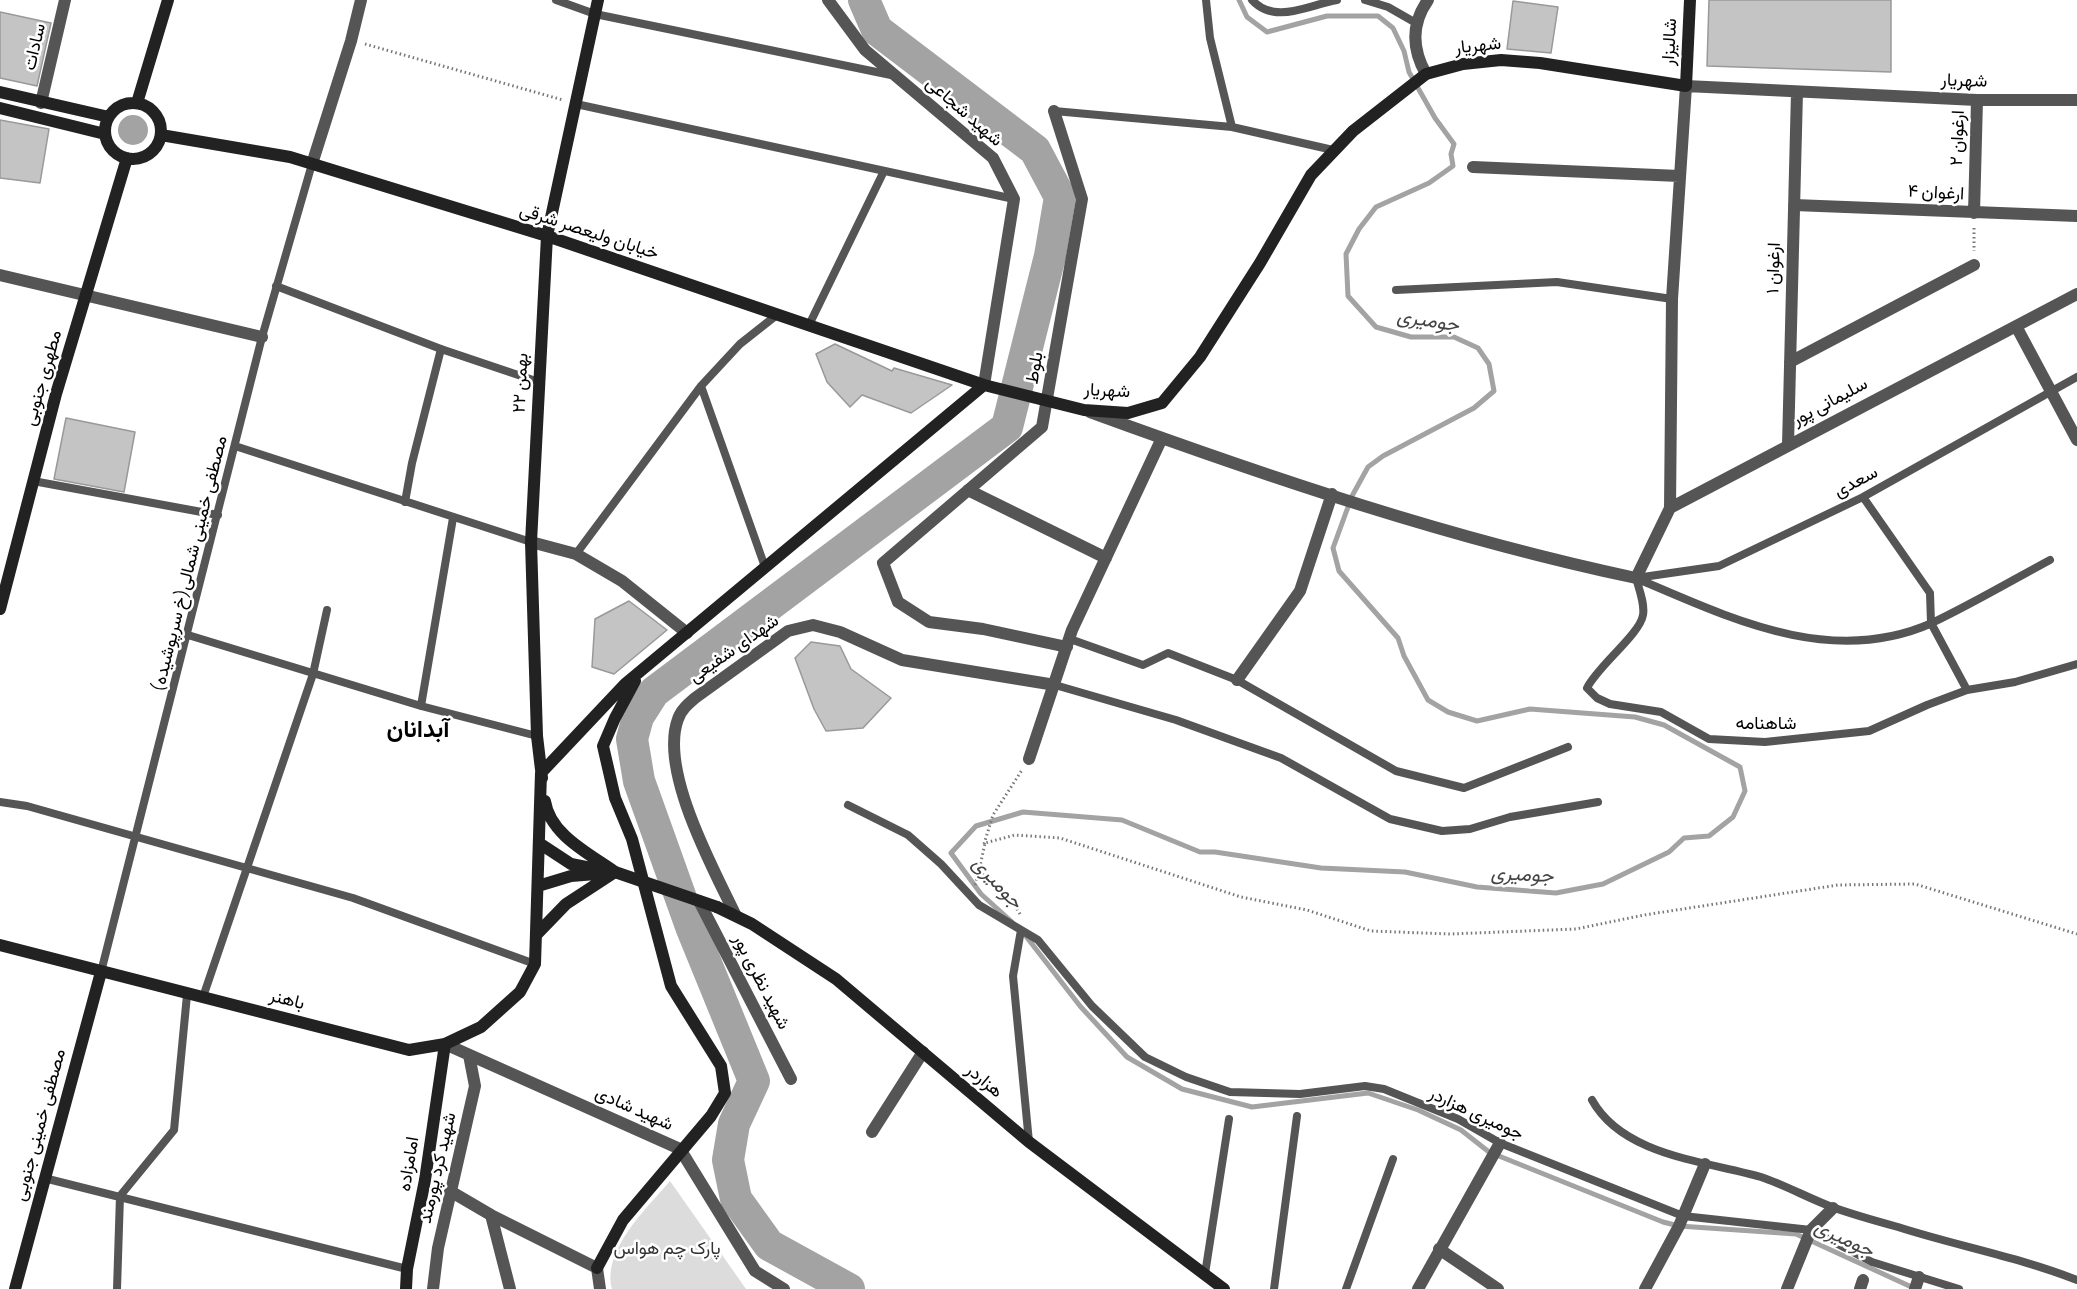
<!DOCTYPE html>
<meta charset="utf-8">
<style>
body{margin:0}
canvas{display:block;background:#fff}
</style>
<canvas width="2077" height="1289"></canvas>
<script>
const g = document.querySelector('canvas').getContext('2d');
g.lineJoin = 'round';
function paint(path, color) { g.fillStyle = color; g.fill(path, 'evenodd'); }
function stroke(path, color, width, dash) { g.strokeStyle = color; g.lineWidth = width; g.lineCap = dash ? 'butt' : 'round'; g.setLineDash(dash || []); g.stroke(path); }
function label(font, color, halo, rows, align = 'center') {
  g.font = font + ' Manrope,Vazirmatn,sans-serif'; g.lineWidth = 5; g.setLineDash([]); g.textBaseline = 'middle'; g.strokeStyle = halo; g.fillStyle = color; for (const [text, x, y, turn = 0] of rows) {
    g.save(); g.translate(x, y); g.rotate((+turn || 0) * Math.PI / 180); g.textAlign = isNaN(turn) ? turn : align; if (halo) g.strokeText(text, 0, 0); g.fillText(text, 0, 0); g.restore();
  }
}
paint(new Path2D(`
 M670 1181 746 1289H612C602 1250 647 1208 670 1181Z`), '#dcdcdc');
paint(new Path2D(`
 M118 130a15 15 0 1 1 30 0a15 15 0 1 1-30 0Z`), '#a3a3a3');
stroke(new Path2D(`
 M1012 922 981 894 951 853 976 826 1023 812 1122 820 1200 852H1215L1321 868 1405 872 1477 887 1556 893 1603 884 1669 852 1684 838 1709 836 1733 817 1745 791 1740 767 1664 725 1635 717 1530 709 1477 721 1448 712 1428 700 1404 656 1398 638 1339 571 1333 548 1352 496 1368 467 1383 456 1474 408 1494 391 1489 364 1478 348 1454 337H1411L1376 327 1348 296 1346 254 1359 229 1376 207 1429 183 1453 166 1451 154 1454 144 1435 118 1409 72 1404 51 1393 28 1378 16H1327L1267 32 1247 17 1239 0
 M1025 935 1080 1006 1127 1057 1182 1089 1252 1107 1368 1093 1418 1110 1461 1130 1489 1152 1663 1222 1679 1226 1796 1234 1916 1289`), '#a3a3a3', 5);
stroke(new Path2D(`
 M849 1289 769 1245 736 1199 728 1160 734 1124 754 1081 692 929 639 781 632 739 638 717 654 692 1007 427 1050 256 1060 197 1035 150 877 30 864 0`), '#a3a3a3', 32);
const building = new Path2D(`
 M1709 0H1891V72L1707 66Z
 M1513 1 1558 7 1551 53 1507 49Z
 M0 12 51 23 37 86 0 78Z
 M0 120 49 129 40 183 0 178Z
 M835 344 892 371 894 368 952 385 911 413 862 395 850 407 827 382 816 354Z
 M66 418 135 432 124 492 54 479Z
 M629 601 667 630 614 674 592 667 595 619Z
 M811 642 840 646 851 669 891 698 863 728 826 731 814 709 795 658Z`);
paint(building, '#c4c4c4');
stroke(building, '#999', 1.5);
stroke(new Path2D(`
 M365 44 563 100
 M1974 228V251
 M984 844 993 815 1022 770
 M975 885 979 871
 M1020 914 1012 901 979 871 985 843 1015 835 1060 838 1241 897 1307 910 1371 931 1450 934 1576 929 1644 915 1838 885 1915 884 2077 934`), '#777', 3, [1.5, 3]);
stroke(new Path2D(`
 M556 0 595 14 891 75
 M1206 0 1210 38 1232 127 1333 150
 M1252 0C1275 25 1308 5 1337 0
 M1365 0 1388 7 1416 23
 M576 104 1014 199
 M1054 111 1232 127
 M276 286 441 349 539 382
 M1396 290 1557 282 1672 299
 M809 325 884 171
 M701 386 765 567
 M235 446 531 542
 M33 481 218 515
 M1863 497 1930 593 1931 623 1967 690
 M405 502 412 463 441 349
 M576 554 701 386 740 344 778 314
 M1636 578C1639 589 1645 604 1643 615 1640 634 1598 666 1587 688L1597 698 1610 704 1661 712 1709 739 1765 742 1869 731 1927 705 1967 690 2015 682 2077 664
 M1636 578 1719 566 1863 497 2077 377
 M1638 579C1730 618 1831 668 1932 623 1972 604 2011 581 2050 560
 M188 635 421 706 537 736
 M1070 639 1143 665 1168 653 1237 680 1396 771 1464 788 1568 747
 M1055 685 1176 720 1281 758 1390 819 1442 831 1470 829 1510 817 1598 802
 M421 706 453 518
 M0 802 27 806 353 898 535 964
 M848 805 908 835 941 864 979 905 1038 940 1092 1006 1145 1057 1186 1077 1230 1092 1300 1094 1365 1086 1384 1089 1458 1119 1500 1143 1683 1216 1811 1230 1872 1262 1959 1289
 M1021 930 1013 976 1029 1142
 M101 972 262 337 312 164
 M203 997 313 674 327 610
 M1592 1100C1623 1156 1706 1161 1761 1177 1785 1185 1808 1198 1832 1207 1854 1215 1876 1221 1898 1227 1957 1246 2019 1257 2077 1280
 M44 1178 407 1269
 M1205 1274 1229 1119
 M117 1289 120 1196 174 1130 187 995
 M1274 1289 1297 1116
 M1346 1289 1393 1159`), '#555', 8);
stroke(new Path2D(`
 M828 0 865 50 993 158 1014 199 984 385
 M1426 74C1412 49 1411 24 1428 0
 M41 103 65 0
 M1054 111 1082 199 1042 427 883 563 898 602 929 622 983 629 1067 647
 M312 164 351 41 361 0
 M1473 167 1679 176
 M1794 205 2077 216
 M1974 213 1977 100
 M0 275 262 337
 M2016 326 2077 440
 M1790 362 1974 265
 M1090 412C1268 477 1451 539 1636 578L1670 508 2077 294
 M1788 445 1797 92
 M968 490 1106 558
 M1670 508 1672 299 1686 86 1977 100H2077
 M531 542 576 554 622 581 687 633
 M1237 680 1300 591 1332 494
 M1029 759 1072 630 1162 438
 M699 901 791 1079
 M735 914C713 868 659 770 678 719 681 710 688 704 695 698L788 631 813 625 840 632 902 660 1055 685
 M445 1044 680 1149 755 1271 784 1289
 M872 1132 923 1052
 M450 1191 491 1215 597 1268 600 1289
 M491 1215 510 1289
 M1439 1249 1498 1289
 M433 1289 438 1248 475 1086 469 1055
 M1418 1289 1500 1143
 M1645 1289 1679 1226 1705 1164
 M1787 1289 1811 1230 1833 1208
 M1860 1289 1863 1280
 M1915 1289 1919 1277`), '#555', 12);
stroke(new Path2D(`
 M0 92 109 117
 M137 103 168 0
 M105 131a28 28 0 1 1 56 0a28 28 0 1 1-56 0Z
 M0 108 105 134
 M161 135 290 157 547 236 984 385 1084 410 1128 413 1162 403 1200 357 1260 263 1311 175 1353 131 1426 74 1463 64 1501 60 1540 63 1686 86 1690 0
 M0 609 56 394 127 158
 M542 778 537 736 531 542 547 236 598 0
 M545 801C550 835 590 854 615 872
 M539 843 571 864 611 872
 M538 886 571 876 596 874
 M717 907 752 924 836 979 1029 1142 1224 1289
 M536 935 566 904 615 872
 M0 945 409 1050 445 1044 481 1027 520 992 535 964 541 773 625 684 984 385
 M597 1268 623 1220 711 1116 725 1093 721 1066 671 986 632 839 615 798 603 746 615 718 635 681
 M15 1289 101 972
 M406 1289 407 1269 425 1180 445 1044`), '#222', 12);
stroke(new Path2D(`
 M615 872 717 907`), '#222', 12);
label('18px', '#000', '#fff', [
 ["شالیزار",1670,42,-87],
 ["شهریار",1478,46,-6],
 ["سادات",35,47,-77],
 ["شهریار",1964,81,2],
 ["شهید شجاعی",964,112,41],
 ["ارغوان ۲",1958,138,-88],
 ["ارغوان ۴",1936,193,3],
 ["خیابان ولیعصر شرقی",589,232,18],
 ["ارغوان ۱",1774,268,-88],
 ["بلوط",1035,368,-80],
 ["مطهری جنوبی",43,378,-74],
 ["۲۲ بهمن",521,383,-87],
 ["شهریار",1107,391,3],
 ["سلیمانی پور",1830,402,-28],
 ["سعدی",1856,482,-28],
 ["مصطفی خمینی شمالی(خ سرپوشیده)",190,564,-76],
 ["شهدای شفیعی",734,649,-35],
 ["شاهنامه",1766,724],
 ["شهید نظری پور",761,982,63],
 ["باهنر",287,1000,14],
 ["هزاردر",984,1081,40],
 ["شهید شادی",634,1109,24],
 ["جومیری هزاردر",1476,1114,25],
 ["مصطفی خمینی جنوبی",40,1125,-75],
 ["امامزاده",409,1164,-81],
 ["شهید کرد پورمند",438,1168,-77]
]);
label('18px', '#333', '#fff', [
 ["پارک چم هواس",667,1249]
]);
label('italic 20px', '#444', '#fff', [
 ["جومیری",1428,321,9],
 ["جومیری",1522,875,3],
 ["جومیری",997,883,47],
 ["جومیری",1844,1239,25]
]);
label('bold 24px', '#000', '#fff', [
 ["آبدانان",418,730]
]);
</script>
